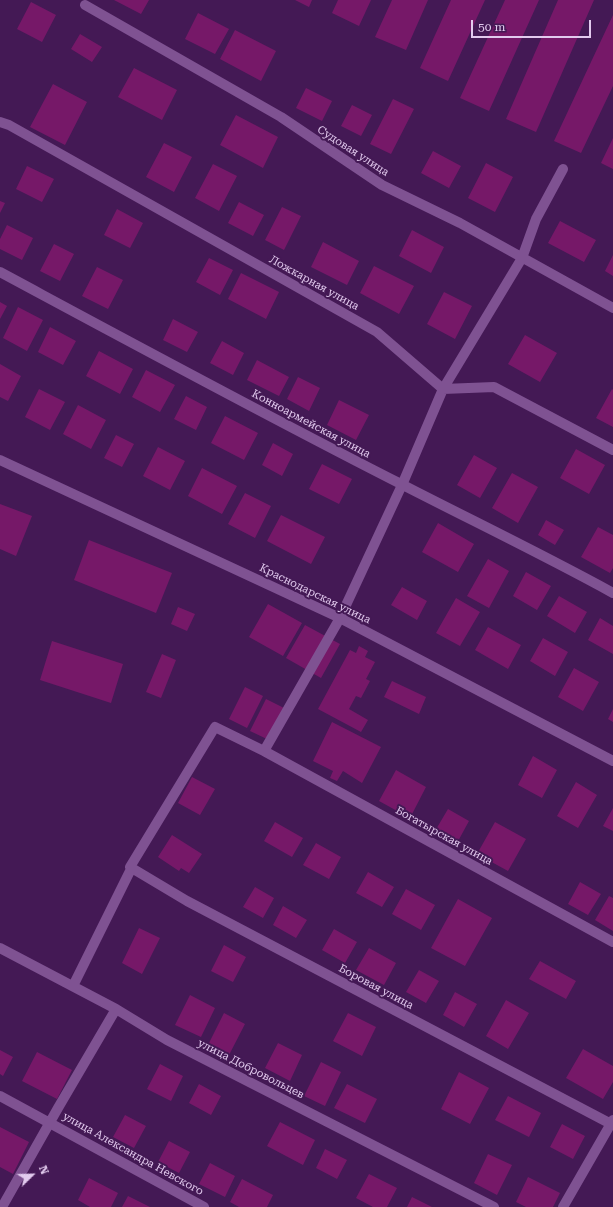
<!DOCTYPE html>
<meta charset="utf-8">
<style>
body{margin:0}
#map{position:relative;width:613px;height:1207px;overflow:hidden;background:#441955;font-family:"Roboto Serif",serif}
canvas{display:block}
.north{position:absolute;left:12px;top:1155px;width:40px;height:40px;-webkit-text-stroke:3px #441955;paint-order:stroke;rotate:67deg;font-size:11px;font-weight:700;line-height:16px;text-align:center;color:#e2caee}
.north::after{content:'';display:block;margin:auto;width:14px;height:18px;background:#e2caee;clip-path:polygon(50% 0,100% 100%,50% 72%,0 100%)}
.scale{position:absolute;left:471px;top:20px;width:120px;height:18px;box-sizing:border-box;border:2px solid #e2caee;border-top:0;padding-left:5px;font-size:12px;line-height:14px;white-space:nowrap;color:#e2caee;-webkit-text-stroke:3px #441955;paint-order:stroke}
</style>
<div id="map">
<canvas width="613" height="1207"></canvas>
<div class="north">N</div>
<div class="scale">50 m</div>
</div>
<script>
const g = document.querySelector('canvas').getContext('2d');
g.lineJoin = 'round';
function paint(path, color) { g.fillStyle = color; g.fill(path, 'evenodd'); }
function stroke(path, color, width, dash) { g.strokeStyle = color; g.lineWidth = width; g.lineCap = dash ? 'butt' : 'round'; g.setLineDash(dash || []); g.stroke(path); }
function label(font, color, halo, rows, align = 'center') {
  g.font = font + ' "Roboto Serif",serif'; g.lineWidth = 4; g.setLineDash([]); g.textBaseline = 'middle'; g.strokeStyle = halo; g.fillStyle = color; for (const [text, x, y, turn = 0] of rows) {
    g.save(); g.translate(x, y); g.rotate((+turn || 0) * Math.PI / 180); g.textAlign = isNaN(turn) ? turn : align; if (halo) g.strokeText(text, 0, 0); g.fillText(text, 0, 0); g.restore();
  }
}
paint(new Path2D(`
 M114 0H149L141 14Z
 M295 0H312L309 7Z
 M338 0H371L359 26 332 13Z
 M392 0H428L406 50 375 37Z
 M451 0H485L448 81 420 68Z
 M505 0H539L489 111 460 98Z
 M558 0H594L536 132 506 119Z
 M31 2 56 15 42 42 17 29Z
 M198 13 229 29 215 54 185 39Z
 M613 15V86L581 153 554 141Z
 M235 30 276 51 261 81 220 59Z
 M80 34 102 47 92 62 71 49Z
 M134 68 177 90 162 120 118 97Z
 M53 84 87 102 65 145 30 127Z
 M306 88 332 101 322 121 296 108Z
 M393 99 414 109 391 154 370 144Z
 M352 105 372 115 361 136 341 126Z
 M236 115 278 137 263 168 220 145Z
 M613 138V169L601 163Z
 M164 143 192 157 174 192 146 177Z
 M433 151 461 166 449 188 421 173Z
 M486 163 513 177 495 212 468 198Z
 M213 164 237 176 219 211 195 198Z
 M27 166 54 179 42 202 16 189Z
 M0 201 5 203 0 213Z
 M239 202 264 215 253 236 228 223Z
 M282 207 301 216 284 250 265 240Z
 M117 209 143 223 130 248 104 235Z
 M560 221 596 240 584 262 548 243Z
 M7 225 33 238 22 260 0 249V239Z
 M412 230 444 247 431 273 399 256Z
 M323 242 359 261 347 285 311 267Z
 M54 244 74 254 60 281 40 271Z
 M613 255V276L605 271Z
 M209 258 233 270 220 295 196 282Z
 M374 266 414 286 399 314 360 293Z
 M97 267 123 280 108 309 82 296Z
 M241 273 279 292 266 319 228 299Z
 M444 292 472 306 455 339 427 324Z
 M0 302 7 306 0 319Z
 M18 307 43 320 27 351 3 338Z
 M173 319 198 332 187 352 163 340Z
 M50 327 76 341 63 365 38 352Z
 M525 335 557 353 540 382 508 364Z
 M222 341 244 353 233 375 210 363Z
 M99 351 133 369 120 394 86 376Z
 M257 360 289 377 279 396 247 380Z
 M0 364 21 376 8 401 0 397Z
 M146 370 175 385 160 412 132 397Z
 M298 377 320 388 309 411 287 399Z
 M39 389 65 402 50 430 25 417Z
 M612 389 613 390V427L596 418Z
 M186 396 207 407 196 430 174 419Z
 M339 400 369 415 356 440 327 425Z
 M78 405 106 420 91 449 63 434Z
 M225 416 258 433 244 460 211 443Z
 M116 435 134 444 122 467 104 458Z
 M273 443 293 454 282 476 262 465Z
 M158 447 185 461 170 490 143 476Z
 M576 449 605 465 589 494 560 478Z
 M474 455 497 468 480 498 457 485Z
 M322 464 352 479 339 504 309 489Z
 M202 468 237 486 222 514 188 496Z
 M512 473 538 487 518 523 492 508Z
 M245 493 271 506 255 538 228 524Z
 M0 504 32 516 16 556 0 549Z
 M281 515 325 537 311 564 267 541Z
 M546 520 564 530 555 545 538 535Z
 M438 523 474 544 458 572 422 552Z
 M598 527 613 535V568L610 573 581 557Z
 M89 540 172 573 156 613 74 580Z
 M488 559 509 571 489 608 467 596Z
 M526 572 551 586 537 610 513 596Z
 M402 587 427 601 417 620 391 605Z
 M559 596 587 612 575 633 547 616Z
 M456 598 480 612 460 646 436 633Z
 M268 604 302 623 283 656 249 637Z
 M178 607 195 614 187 631 171 624Z
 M600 618 613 626V654L588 640Z
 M305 625 340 644 321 678 286 658Z
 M488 627 521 645 508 669 475 650Z
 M543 638 568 652 555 676 530 661Z
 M52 641 123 664 111 703 40 680Z
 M359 646 368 651 365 657 375 662 366 679 370 681 361 698 356 696 349 709 368 720 361 732 318 709 350 650 356 653Z
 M162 654 176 660 161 698 146 692Z
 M574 668 599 682 583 711 558 697Z
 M392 681 426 697 419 714 384 697Z
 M245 687 263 696 247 728 229 719Z
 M266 699 284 708 269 740 250 731Z
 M613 709V722L608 719Z
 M332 722 381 747 362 783 343 771 337 781 330 778 333 771 313 761Z
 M533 756 557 770 542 798 518 785Z
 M396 770 426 787 410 818 379 801Z
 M192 777 215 789 200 815 178 803Z
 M576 782 597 795 578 828 557 816Z
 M613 808V831L603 826Z
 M448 809 469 821 457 843 435 831Z
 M275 822 303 838 292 857 264 841Z
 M495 822 526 839 508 871 477 854Z
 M172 835 202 854 189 873 181 868 179 871 158 857Z
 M316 843 341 857 329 879 303 865Z
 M368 872 394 887 382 907 356 893Z
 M580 882 601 894 588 915 568 904Z
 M255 887 274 898 263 918 243 907Z
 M406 889 435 905 421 930 392 914Z
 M609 896 613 898V931L595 920Z
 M458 899 492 918 465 966 431 948Z
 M283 906 307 920 296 938 273 925Z
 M139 928 160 938 142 974 122 963Z
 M334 929 357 942 345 963 322 950Z
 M224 945 246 957 233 982 211 971Z
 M369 948 396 963 384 985 356 970Z
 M540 961 576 981 566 999 529 979Z
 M419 970 439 981 426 1003 406 992Z
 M455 992 477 1004 464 1027 443 1015Z
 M190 995 215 1008 201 1037 175 1025Z
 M506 1000 529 1013 508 1049 486 1036Z
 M224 1013 245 1024 229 1055 208 1045Z
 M348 1013 376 1027 362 1056 333 1041Z
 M278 1043 302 1055 290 1081 265 1068Z
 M583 1049 613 1066V1082L603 1099 566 1078Z
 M0 1050 13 1057 3 1076 0 1074Z
 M37 1052 72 1070 57 1099 22 1081Z
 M321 1062 341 1072 325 1106 304 1096Z
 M160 1064 183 1076 171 1101 147 1089Z
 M459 1072 489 1088 470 1124 441 1109Z
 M199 1084 221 1096 211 1115 189 1103Z
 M347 1084 377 1099 365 1123 334 1108Z
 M508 1096 541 1113 529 1137 495 1120Z
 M125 1115 146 1126 134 1148 113 1137Z
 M280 1122 315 1140 303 1165 267 1146Z
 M562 1124 585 1136 573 1159 550 1147Z
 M0 1127 29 1142 13 1174 0 1167Z
 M169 1141 190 1152 179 1173 158 1162Z
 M325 1149 347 1160 337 1179 316 1168Z
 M488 1154 512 1165 497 1195 474 1183Z
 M210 1163 235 1176 225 1197 199 1184Z
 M369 1174 397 1188 387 1207H373L356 1198Z
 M528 1177 560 1193 553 1207H526L516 1202Z
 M89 1178 118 1193 111 1207H90L78 1200Z
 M242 1179 273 1195 267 1207H239L230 1202Z
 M128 1196 150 1207H122Z
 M412 1197 432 1207H407Z`), '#761868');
stroke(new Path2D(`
 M85 5 281 117 382 185 460 223 613 308
 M0 122 9 125 377 332 443 389 494 387 613 450
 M0 272C134 344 267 416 403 485 473 521 544 555 613 593
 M0 460 340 618 613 761
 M264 751 613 942
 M130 867 187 901 613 1125
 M0 948 116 1009 167 1040 494 1207
 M73 986 131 869 130 867 215 727 264 751 340 618 402 485 443 389 522 258 536 219 563 169
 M0 1096 204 1207
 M2 1207 58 1108 116 1009
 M563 1207 613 1120`), '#7f5292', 10);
label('11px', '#e2caee', '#441955', [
 ["Судовая улица",353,151,33],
 ["Ложкарная улица",314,283,29],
 ["Конноармейская улица",311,424,28],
 ["Краснодарская улица",315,594,26],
 ["Богатырская улица",444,836,29],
 ["Боровая улица",376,987,28],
 ["улица Добровольцев",251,1069,27],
 ["улица Александра Невского",133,1154,29]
]);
</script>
